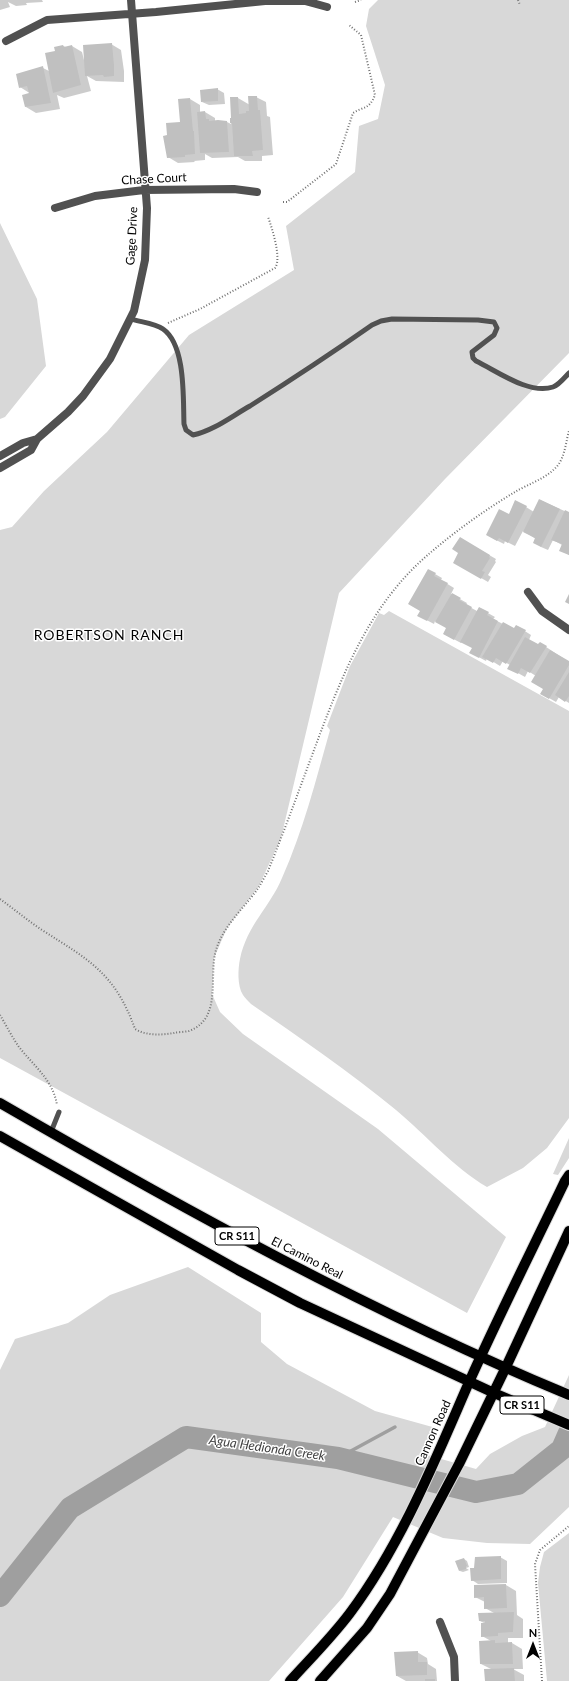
<!DOCTYPE html>
<style>
body{margin:0}
#map{position:relative;width:569px;height:1681px;overflow:hidden;background:#fff;font-family:Lato,sans-serif}
canvas{display:block}
.north{position:absolute;left:513px;top:1625px;width:40px;height:40px;-webkit-text-stroke:3px #fff;paint-order:stroke;rotate:0deg;font-size:11px;font-weight:700;line-height:16px;text-align:center;color:#000}
.north::after{content:'';display:block;margin:auto;width:14px;height:18px;background:#000;clip-path:polygon(50% 0,100% 100%,50% 72%,0 100%)}
</style>
<div id="map">
<canvas width="569" height="1681"></canvas>
<div class="north">N</div>
</div>
<script>
const g = document.querySelector('canvas').getContext('2d');
g.lineJoin = 'round';
function paint(path, color) { g.fillStyle = color; g.fill(path, 'evenodd'); }
function stroke(path, color, width, dash) { g.strokeStyle = color; g.lineWidth = width; g.lineCap = dash ? 'butt' : 'round'; g.setLineDash(dash || []); g.stroke(path); }
function label(font, color, halo, rows, align = 'center') {
  g.font = font + ' Lato,sans-serif'; g.lineWidth = 3; g.setLineDash([]); g.textBaseline = 'middle'; g.strokeStyle = halo; g.fillStyle = color; for (const [text, x, y, turn = 0] of rows) {
    g.save(); g.translate(x, y); g.rotate((+turn || 0) * Math.PI / 180); g.textAlign = isNaN(turn) ? turn : align; if (halo) g.strokeText(text, 0, 0); g.fillText(text, 0, 0); g.restore();
  }
}
paint(new Path2D(`
 M378 0H569V353L445 479 339 593 281 838 259 886 227 928 214 958 212 994 220 1012 243 1034 378 1129 506 1237 467 1313 0 1058V530L12 527 44 491 107 432 189 335 294 270 286 226 355 172 359 126 378 119 385 85 366 26 369 9Z
 M0 223 37 299 46 366 5 417 0 419Z
 M389 611 569 711V1118L547 1148 523 1168 487 1187C453 1167 427 1136 396 1110 350 1072 300 1038 251 1004 248 1001 245 998 243 995 237 986 238 968 240 959 247 925 270 907 282 878 303 831 316 780 330 730L327 726 350 666 379 613 384 615Z
 M569 1138V1158L558 1175 553 1174Z
 M188 1267 261 1313V1342L287 1364 375 1411 436 1428 424 1454 476 1469 490 1454 522 1436 545 1427 569 1375V1507L530 1544 487 1543 443 1538 393 1517 343 1597 269 1681H0V1370L15 1339 68 1323 110 1295Z
 M569 1533V1681H547L538 1583 540 1567 544 1552Z`), '#d8d8d8');
paint(new Path2D(`
 M0 0H42L43 2 26 3 27 5 16 6 8 2 10 7 0 10Z
 M111 44 121 50 124 71V82L96 81 87 76 91 91 64 98 57 95 60 109 36 113 26 107 31 94 20 87 43 68 49 71 56 52 63 46 66 47 72 46 82 52 84 60Z
 M217 89 224 93 225 104 209 105 202 102Z
 M256 97 266 102 267 116 270 117 273 155 262 156V161H245L238 157 212 158 205 154V160L194 161 195 162 178 163 168 157V136L181 123 190 99 200 105V113L205 112 215 118V121L227 122 231 124V119L238 98 250 105Z
 M540 500 569 513V555L560 550 562 545 553 540 548 550 541 547 536 539 523 531 515 546 505 541 504 544 494 539 509 515 526 507 534 512Z
 M460 538 496 559 495 561 496 562 488 575 491 577 488 582 454 562 460 553Z
 M428 570 442 578 441 580 454 588 451 594 467 603 466 605 477 611 479 608 495 617 493 619 515 630 517 626 531 635 529 640 539 645 540 643 569 662V703L559 697 556 702 542 694 545 689 536 676 528 671 525 677 509 668 510 665 503 661 500 666 487 658 486 661 471 653 473 648 462 642 461 643 444 634 447 628 435 621 434 624 419 616 422 611Z
 M500 1557 507 1561V1583L478 1584 472 1580 475 1569Z
 M464 1559 467 1561 469 1567 466 1568 469 1570 463 1572 460 1571Z
 M506 1585 516 1591 517 1615 523 1619V1638H508V1643H512L522 1649 523 1669H513L524 1675V1681H486L493 1670 481 1664 491 1641 482 1636 486 1624 480 1621 494 1613 485 1608V1602L475 1597Z
 M417 1652 427 1658 428 1664 436 1669 437 1681H406L397 1676Z`), '#0003');
stroke(new Path2D(`
 M338 1458 395 1427`), '#9f9f9f', 3.5);
stroke(new Path2D(`
 M0 1596 70 1508 186 1437 338 1458 476 1492 518 1484 562 1449 569 1433`), '#9f9f9f', 22);
paint(new Path2D(`
 M112 43 114 65V76L104 77 103 75 85 76 83 45Z
 M63 45 64 47 72 45 81 85 53 93 45 53 55 51 54 47Z
 M43 66 51 103 25 107 22 95 29 93 27 86 19 88 16 74Z
 M218 88V101L201 102 200 90Z
 M248 96H257L258 110H260L263 150 252 151 253 156H234L232 123H230V118H231L230 97H238L239 114 246 113V111H249Z
 M190 98 193 131H194L195 154 185 155V157L167 158 163 136 167 135 166 123 180 122 178 99Z
 M205 111 206 119H209V121L218 120 227 121 229 152 200 153 197 112Z
 M539 499 560 509 541 547 533 543 535 538 523 532Z
 M515 500 527 506 508 543 499 538 497 541 486 535 499 509 509 514Z
 M565 510 569 512V555L559 551 562 544 551 540Z
 M460 537 490 555 489 557 490 558 482 571 485 572 481 579 453 563 458 553 452 549Z
 M428 569 436 573 434 576 448 583 427 621 417 616 420 611 408 604Z
 M452 593 461 598 459 600 472 607 454 640 443 634 446 628 435 622Z
 M569 594V604L565 602Z
 M479 607 489 612 487 615 498 621 479 658 469 653 472 648 460 642Z
 M503 622 514 628 516 625 526 630 506 664 496 658 493 663 482 657Z
 M525 637 538 644 540 642 547 646 530 673 521 668 518 674 507 669Z
 M550 650 569 661V665L549 699 540 694 543 689 531 682Z
 M569 672V696L565 702 555 695Z
 M501 1556V1579L471 1581 470 1568H474L475 1557Z
 M464 1558 467 1566H466V1569L459 1571 455 1561Z
 M506 1584 507 1608 484 1609V1597L474 1598V1585Z
 M514 1612 513 1632 498 1633V1636L481 1637V1623H485V1621H479L478 1613Z
 M495 1640V1643L512 1642 513 1664H480L479 1641Z
 M418 1651V1662H427V1675L396 1676 394 1652Z
 M514 1668 515 1681H485L484 1669Z
 M425 1679H435V1681H425Z`), '#c0c0c0');
const primary = new Path2D(`
 M0 1103C185 1210 372 1313 569 1395
 M0 1136 238 1270 300 1303 494 1393 569 1425
 M290 1681C310 1659 332 1637 350 1613 402 1543 435 1460 470 1380 500 1313 533 1248 565 1181L569 1175
 M320 1681 367 1628 390 1594 459 1464 506 1367 569 1231`);
stroke(primary, '#dbdbdb', 12);
stroke(new Path2D(`
 M518 0 520 5
 M355 2 361 0
 M283 202H287L336 164 353 113C364 106 369 110 375 95L361 35 349 25
 M168 323 200 309 275 268C282 259 272 228 268 217
 M0 899C14 909 27 920 42 930 89 960 115 973 135 1029 147 1036 161 1035 174 1033 178 1032 184 1032 189 1031 224 1018 207 974 217 947 225 924 246 906 259 887 262 882 265 876 268 871 283 834 297 796 311 758 338 686 364 613 422 560 450 535 483 511 515 492 528 484 548 478 558 465 565 456 566 441 569 431
 M0 1015C6 1025 12 1037 19 1047 34 1066 53 1080 57 1105
 M542 1681 535 1564 540 1550 569 1526`), '#737373', 2, [1, 2]);
stroke(new Path2D(`
 M131 319C140 322 155 323 163 329 186 345 183 399 184 424L186 430 193 435C213 431 232 416 250 406 291 380 332 353 372 325L381 321 392 319 478 320 494 322 497 328 494 335 472 352 473 358 476 361C497 371 529 395 553 387 559 385 565 377 569 373
 M51 1132 59 1112`), '#515151', 5);
stroke(new Path2D(`
 M6 41 47 20 156 12 265 1H305L327 7
 M55 208 95 196 144 190 234 189 257 192
 M0 456 23 443 37 439
 M0 468 31 450 37 439 68 412 83 396 110 359 134 311 145 260 147 208 131 0
 M528 592 542 611 569 630
 M440 1622 454 1657 455 1681`), '#515151', 8);
stroke(primary, '#000', 10);
for (const [x, y, w] of [
 [237,1236,44],
 [522,1405,44]
]) { const box = new Path2D(); box.roundRect(x - w / 2, y - 9, w, 18, 3); g.fillStyle = '#fff'; g.fill(box); stroke(box, '#000', 1); }
label('bold 11px', '#000', null, [
 ["CR S11",237,1236],
 ["CR S11",522,1405]
]);
label('12px', '#000', '#fff', [
 ["Chase Court",154,179,-3],
 ["Gage Drive",132,236,-87],
 ["El Camino Real",307,1258,27],
 ["Cannon Road",433,1433,-66]
]);
label('italic 13px', '#404040', '#fff', [
 ["Agua Hedionda Creek",267,1448,8]
]);
g.letterSpacing = '1px';
label('14px', '#000', '#fff', [
 ["ROBERTSON RANCH",109,635]
]);
g.letterSpacing = '0px';
</script>
